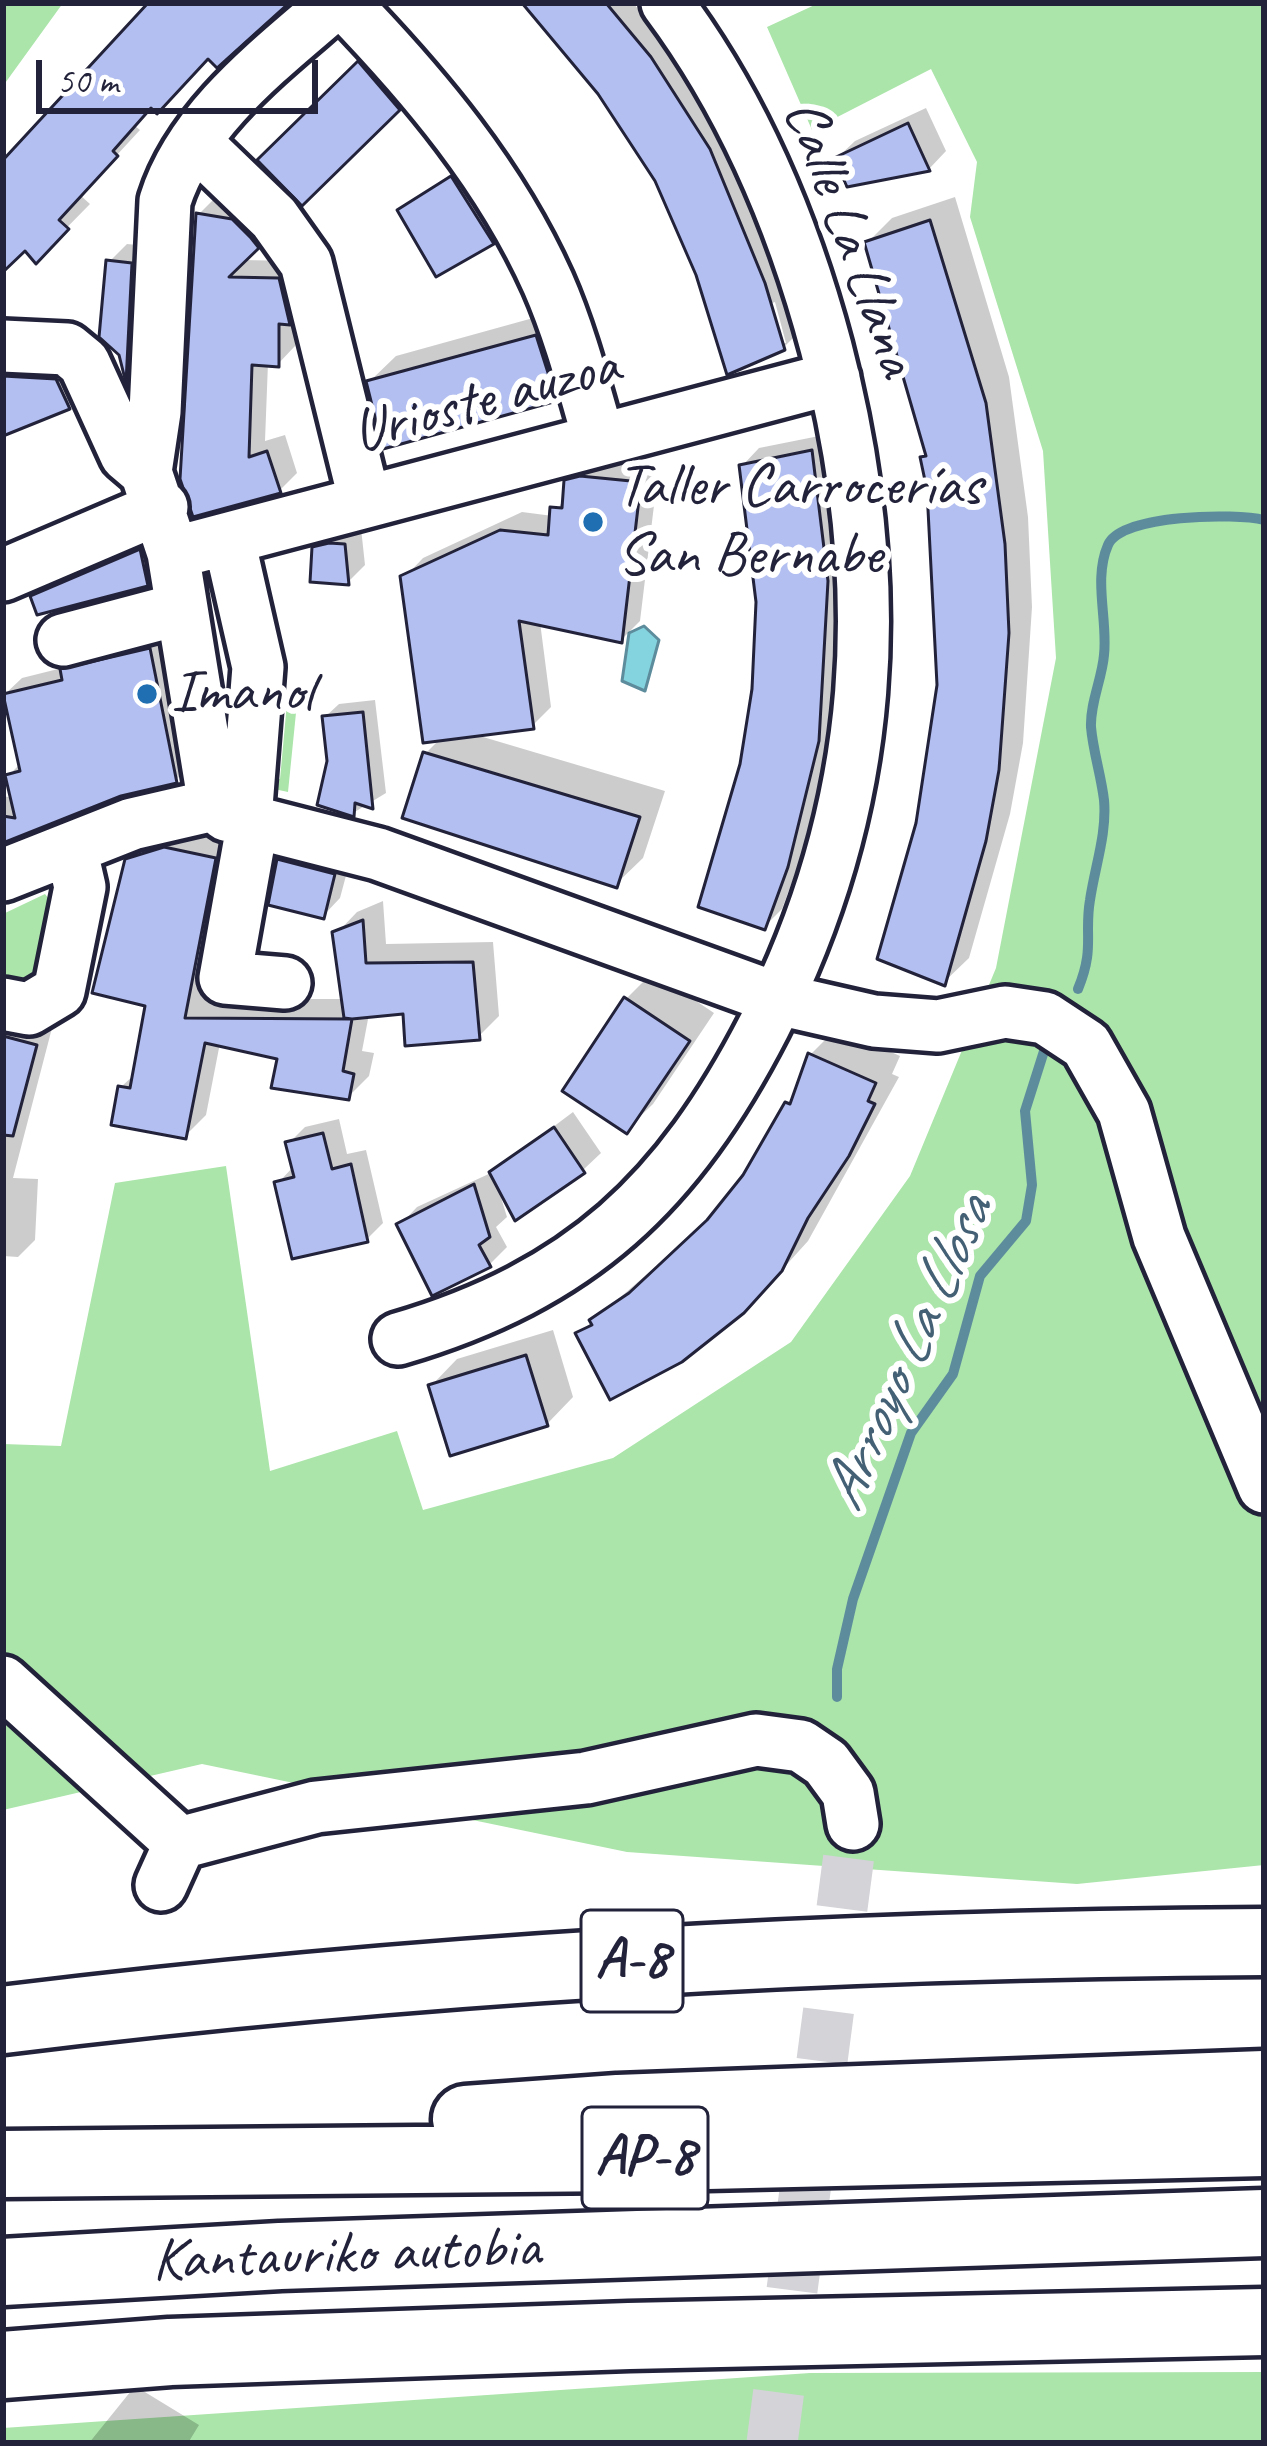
<!DOCTYPE html>
<meta charset="utf-8">
<style>
body{margin:0}
#map{position:relative;width:1267px;height:2446px;overflow:hidden;background:#fff;font-family:Caveat,sans-serif}
canvas{display:block}
.frame{position:absolute;inset:0;border:6px solid #22223b;pointer-events:none}
.scale{position:absolute;left:36px;top:60px;width:282px;height:54px;box-sizing:border-box;border:6px solid #22223b;border-top:0;padding-left:15px;font-size:36px;line-height:42px;white-space:nowrap;color:#22223b;-webkit-text-stroke:9px #fff;paint-order:stroke}
</style>
<div id="map">
<canvas width="1267" height="2446"></canvas>
<div class="frame"></div>
<div class="scale">50 m</div>
</div>
<script>
const g = document.querySelector('canvas').getContext('2d');
g.lineJoin = 'round';
function paint(path, color) { g.fillStyle = color; g.fill(path, 'evenodd'); }
function stroke(path, color, width, dash) { g.strokeStyle = color; g.lineWidth = width; g.lineCap = dash ? 'butt' : 'round'; g.setLineDash(dash || []); g.stroke(path); }
function label(font, color, halo, rows, align = 'center') {
  g.font = font + ' Caveat,sans-serif'; g.lineWidth = 12; g.setLineDash([]); g.textBaseline = 'middle'; g.strokeStyle = halo; g.fillStyle = color; for (const [text, x, y, turn = 0] of rows) {
    g.save(); g.translate(x, y); g.rotate((+turn || 0) * Math.PI / 180); g.textAlign = isNaN(turn) ? turn : align; if (halo) g.strokeText(text, 0, 0); g.fillText(text, 0, 0); g.restore();
  }
}
paint(new Path2D(`
 M3 3H63L3 86Z
 M819 3H1264V1865L1077 1884 627 1852 202 1764 3 1810V1444L61 1446 115 1183 226 1166 270 1471 397 1431 423 1510 613 1458 791 1342 910 1176 996 968 1056 658 1043 451 970 217 977 162 931 69 812 130 767 27Z
 M288 692 298 693 288 792 260 786 261 775 280 779Z
 M45 894 56 908 42 977 23 991 3 987V914Z
 M1264 2372V2443H3V2428L810 2373Z`), '#abe5aa');
const water = new Path2D(`
 M644 626 659 640 645 691 622 681 629 633Z`);
paint(water, '#84d4df');
stroke(water, '#5d8d9d', 3);
paint(new Path2D(`
 M152 3H284L209 55 153 105 135 126 140 130 80 195 90 204 36 259 25 247 3 246V166Z
 M522 3H633L689 68 727 131 801 330 783 348 698 274 639 148 579 64ZM775 302 786 343H780L769 304Z
 M386 37 425 82 302 202 261 160Z
 M926 108 946 151 929 169 849 184 837 158 855 141Z
 M470 160 510 224 493 241 437 272 401 210Z
 M217 196 274 229 242 260 296 261 295 346 278 364 268 363 265 441 285 435 297 473 279 491 194 513 199 214Z
 M955 197 1009 377 1028 517 1032 607 1023 743 1010 814 969 958 944 982 919 823 940 685 930 489 923 458 928 453 867 243 892 218Z
 M127 244 148 246 143 363 128 378 109 262Z
 M562 310 582 372 555 398 369 382 396 356Z
 M3 342 95 380 68 406 3 432Z
 M829 434 844 561 836 721 805 847 782 909 764 927 743 764 759 602 742 466 759 448Z
 M601 458 659 464 640 621 621 640 540 622 551 707 532 726 473 734 665 791 643 858 616 884 425 754 441 738 404 578 423 558 522 512 553 516 566 496 567 482 587 462Z
 M361 528 365 565 348 582 315 548 333 530Z
 M156 535 163 568 147 584 34 597 50 581Z
 M167 632 193 762 176 780 120 793 3 839V796L13 798 9 775 21 763 4 695 22 678 66 667 81 652Z
 M375 700 386 793 353 813 330 761 325 717 339 704Z
 M187 828 235 837 204 999H345L336 934 357 912 383 901 386 944 493 942 499 1016 478 1037 406 1010 369 1014 362 1051 374 1053 369 1076 348 1097 280 1057 220 1043 206 1115 185 1136 121 1087 136 1073 149 1004 128 860 150 839Z
 M297 843 351 857 340 898 323 916 279 860Z
 M653 972 714 1013 653 1104 626 1130 566 1090 627 998Z
 M3 1016 52 1028 13 1178 38 1179 35 1240 18 1257 3 1256Z
 M837 1028 900 1056 892 1074 899 1077 808 1241 770 1283 578 1334 715 1215 797 1095 810 1055Z
 M573 1112 601 1153 583 1170 499 1191 507 1217 496 1227 507 1247 489 1265 400 1225 417 1207 493 1172Z
 M339 1119 347 1154 366 1150 383 1223 367 1239 278 1183 294 1166 289 1143 305 1127Z
 M553 1330 573 1397 547 1424 431 1386 457 1359Z
 M135 2386 199 2425 188 2443H89Z`), '#0003');
stroke(new Path2D(`
 M1078 989C1095 948 1084 935 1090 900 1095 866 1107 834 1104 800 1101 775 1093 751 1091 727 1090 703 1102 679 1104 655 1108 620 1093 579 1108 545 1121 514 1236 513 1264 520
 M837 1697V1669L853 1599 911 1433 953 1374 980 1276 1026 1221 1032 1185 1025 1111 1045 1048`), '#5d8d9d', 10);
const building = new Path2D(`
 M148 3H289L217 68 208 59 157 114 151 108 113 151 118 156 59 220 69 229 36 264 25 251 3 272V160Z
 M522 3H606L651 57 710 149 765 283 785 350 727 375 696 275 655 181 598 94Z
 M358 61 400 110 302 206 257 160Z
 M908 123 930 171 847 187 834 158Z
 M451 176 494 244 436 277 397 210Z
 M196 213 232 219 251 238 259 248 229 277 279 278 290 325 279 324V367L252 365 249 457 267 451 281 493 193 517 180 479Z
 M930 220 986 403 1005 544 1009 633 999 770 986 841 945 986 877 959 916 823 937 685 927 490 920 457 926 456 864 242Z
 M106 260 132 263 126 383 119 355 99 337Z
 M536 335 557 401 383 449 366 381Z
 M3 376 56 379 70 409 3 436Z
 M812 450 828 581 819 741 788 867 765 930 698 907 740 764 752 689 756 602 739 465Z
 M580 476 641 482 622 643 519 621 534 729 423 743 400 576 500 530 548 535 550 507 562 508 564 480Z
 M329 543 345 544 349 585 310 582 312 547Z
 M140 549 148 586 37 615 30 596Z
 M150 648 177 783 121 796 3 843V816L15 818 5 775 20 771 3 694 62 680 60 669Z
 M363 712 373 809 355 803 354 817 317 805 327 761 322 716Z
 M423 752 640 817 617 888 402 818Z
 M164 847 216 858 185 1018 352 1019 344 1018 332 932 363 920 366 963 473 962 480 1040 405 1046 403 1014 352 1019 343 1071 354 1074 349 1100 271 1088 277 1059 205 1043 186 1139 111 1125 118 1086 130 1088 145 1006 92 993 125 859Z
 M277 859 335 874 324 919 268 905Z
 M624 997 690 1041 627 1134 562 1091Z
 M3 1036 37 1045 13 1136 3 1135Z
 M808 1053 876 1083 868 1101 875 1104 849 1156 808 1218 782 1271 744 1313 682 1362 610 1400 575 1333 592 1325 589 1320 629 1293 707 1220 743 1175 785 1102 790 1104Z
 M554 1127 585 1173 515 1221 489 1172Z
 M323 1133 332 1169 351 1164 368 1242 292 1259 274 1182 294 1177 285 1142Z
 M474 1184 490 1237 479 1245 491 1267 432 1296 396 1224Z
 M526 1355 548 1426 450 1456 428 1385Z`);
paint(building, '#b3bff0');
stroke(building, '#22223b', 3);
stroke(new Path2D(`
 M772 2443 853 1824`), '#d3d3d8', 51, [51, 26]);
const minor = new Path2D(`
 M344 3C425 87 500 176 548 283 570 333 584 388 599 440
 M196 143 274 218 306 263 365 502
 M3 346 67 349 84 363 126 455 146 472 173 553 214 805
 M146 472 155 412 165 201C191 118 272 58 335 3
 M173 553 834 378
 M234 562 258 667 246 819
 M3 575 162 507
 M63 640 180 609
 M214 805 226 815 378 854 778 999 874 1021 938 1026 1005 1012 1045 1018 1086 1045 1124 1112 1159 1237 1264 1487
 M253 821 225 978 285 983
 M3 875 132 824 214 805
 M3 1004 29 1009 59 991 80 887 71 848
 M398 1339C581 1285 678 1193 764 1026 877 805 888 584 826 347 793 223 744 106 667 3
 M3 1682 180 1843
 M161 1885 180 1843 316 1807 586 1778 756 1740 801 1746 826 1763 848 1793 853 1824`);
const highway = new Path2D(`
 M3 2020C421 1968 843 1944 1264 1942
 M466 2119 618 2108 1264 2084
 M3 2164 622 2158 1264 2143
 M3 2272 280 2256 1264 2223
 M3 2365 170 2352 629 2336 1264 2322`);
stroke(minor, '#22223b', 60);
stroke(highway, '#22223b', 75);
stroke(minor, '#fff', 51);
stroke(highway, '#fff', 66);
for (const [x, y, r, color] of [
 [593,522,12,"#1f6fb2"],
 [147,694,12,"#1f6fb2"]
]) { const dot = new Path2D(); dot.arc(x, y, r, 0, 2 * Math.PI); g.fillStyle = color; g.fill(dot); stroke(dot, '#fff', 4.5); }
for (const [x, y, w] of [
 [632,1961,102],
 [645,2158,126]
]) { const box = new Path2D(); box.roundRect(x - w / 2, y - 51, w, 102, 9); g.fillStyle = '#fff'; g.fill(box); stroke(box, '#22223b', 3); }
label('bold 57px', '#22223b', null, [
 ["A-8",632,1961],
 ["AP-8",645,2158]
]);
label('60px', '#22223b', '#fff', [
 ["Calle La Llana",849,238,70],
 ["Urioste auzoa",486,401,-15],
 ["Kantauriko autobia",346,2256,-2]
]);
label('60px', '#22223b', '#fff', [
 ["Taller Carrocerías",617,488],
 ["San Bernabe",617,557],
 ["Imanol",171,694]
], 'left');
label('italic 63px', '#446074', '#fff', [
 ["Arroyo La Llosa",909,1354,-66]
]);
</script>
